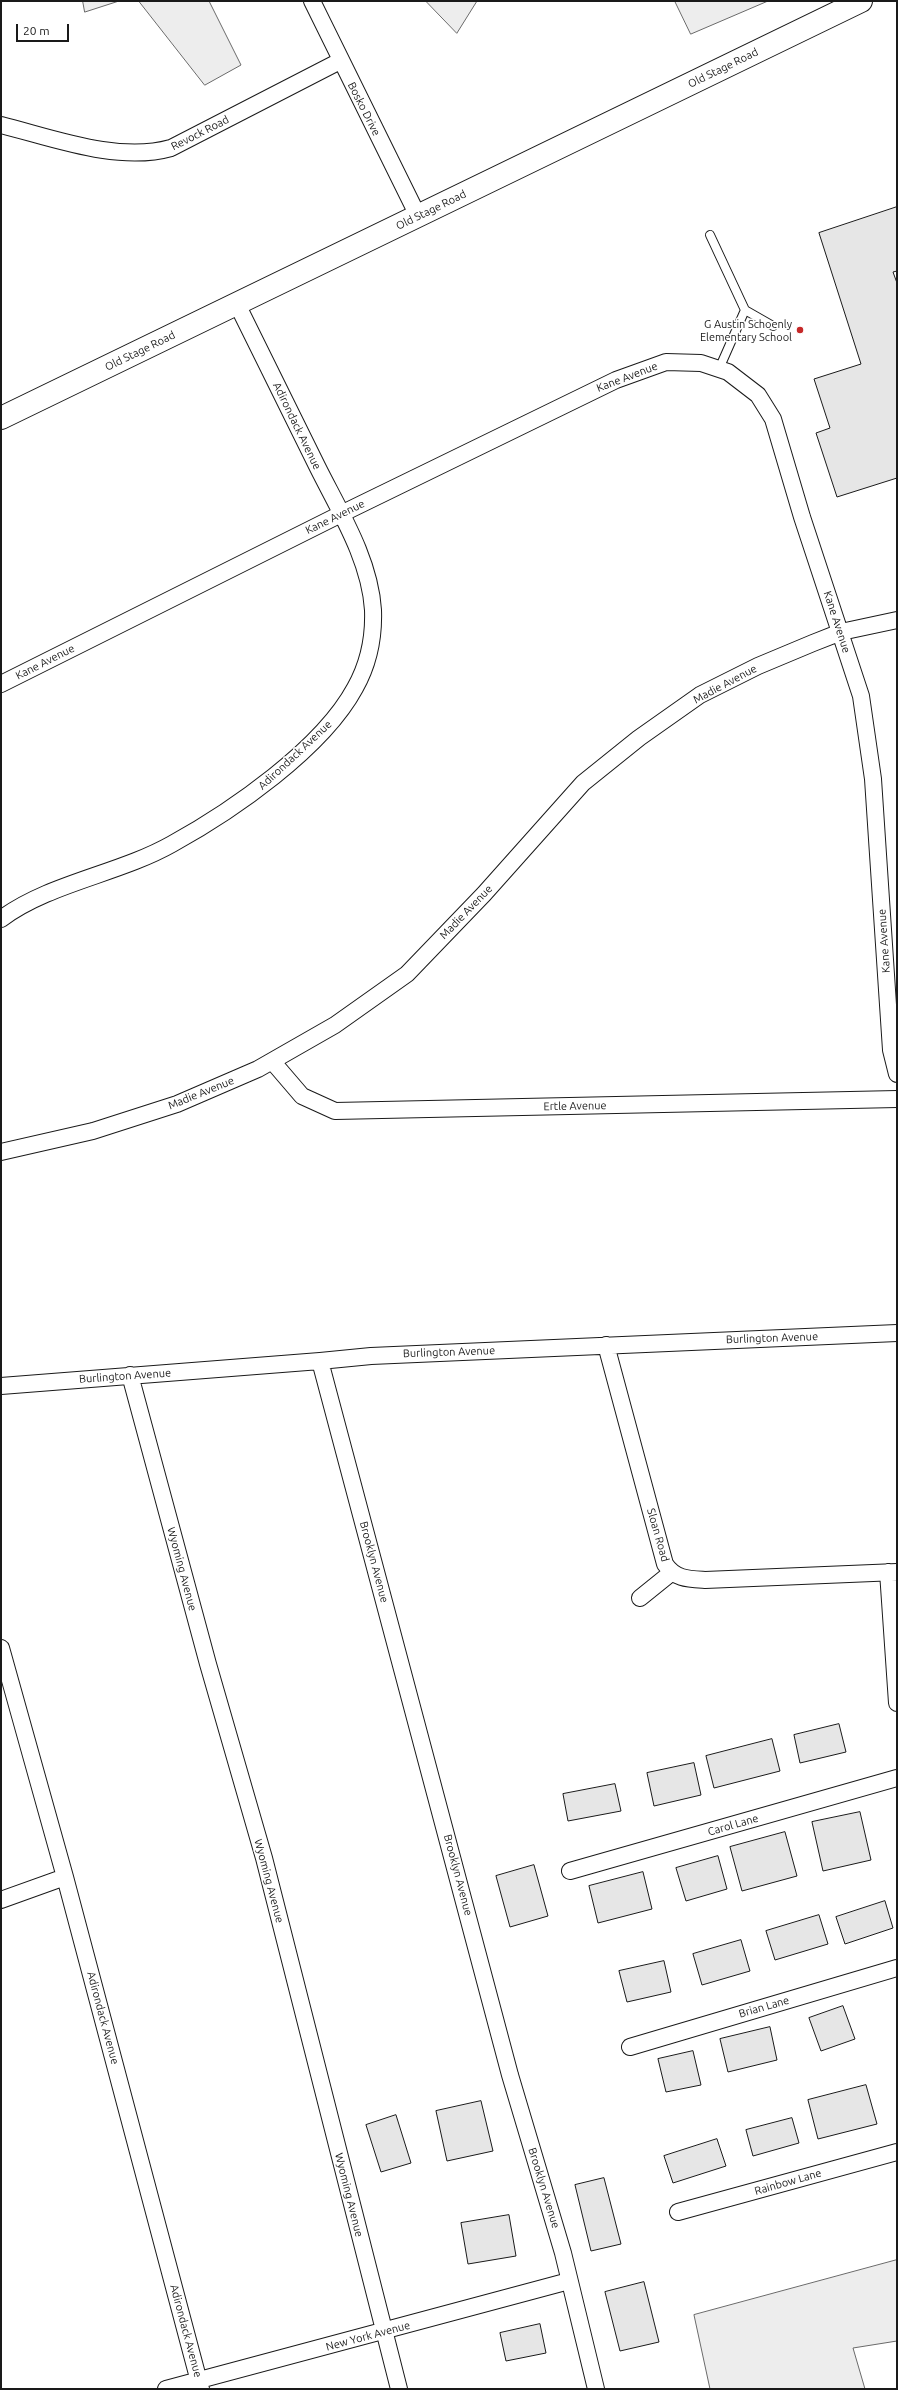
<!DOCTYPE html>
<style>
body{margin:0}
#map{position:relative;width:898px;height:2390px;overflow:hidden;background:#fff;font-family:Ubuntu,sans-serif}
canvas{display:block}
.frame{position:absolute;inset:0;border:2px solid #1a1a1a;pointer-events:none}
.scale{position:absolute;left:16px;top:24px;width:53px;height:18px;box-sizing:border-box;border:2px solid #1a1a1a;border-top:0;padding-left:5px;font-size:12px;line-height:14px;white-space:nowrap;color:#1a1a1a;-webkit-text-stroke:3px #fff;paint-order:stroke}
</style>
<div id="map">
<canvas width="898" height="2390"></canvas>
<div class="frame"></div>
<div class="scale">20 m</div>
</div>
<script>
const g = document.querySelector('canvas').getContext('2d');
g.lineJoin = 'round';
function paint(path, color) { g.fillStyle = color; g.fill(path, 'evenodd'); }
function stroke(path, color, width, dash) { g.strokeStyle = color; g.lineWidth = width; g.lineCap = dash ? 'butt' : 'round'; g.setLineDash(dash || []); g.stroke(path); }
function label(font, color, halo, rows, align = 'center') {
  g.font = font + ' Ubuntu,sans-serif'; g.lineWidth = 3; g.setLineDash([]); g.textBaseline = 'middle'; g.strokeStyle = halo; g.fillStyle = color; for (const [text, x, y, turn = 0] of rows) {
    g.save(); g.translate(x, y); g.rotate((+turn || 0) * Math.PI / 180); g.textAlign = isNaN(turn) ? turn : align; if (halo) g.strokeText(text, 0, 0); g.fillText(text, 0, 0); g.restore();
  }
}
const built = new Path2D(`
 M83 1H119L85 12Z
 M139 1H209L241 65 205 85Z
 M426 1H477L457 33Z
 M675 1H768L691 34Z
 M897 2260V2341L853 2348 865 2389H710L694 2315Z`);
paint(built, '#ededed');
stroke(built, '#6a6a6a', 1);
const building = new Path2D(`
 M897 207V271L893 272 897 283V478L837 497 816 433 830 428 814 379 861 364 819 233Z
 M839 1724 846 1752 800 1763 794 1735Z
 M772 1739 780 1771 714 1788 706 1756Z
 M694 1763 701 1795 654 1806 647 1773Z
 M615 1784 621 1811 568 1821 563 1794Z
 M860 1812 871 1860 823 1871 812 1822Z
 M785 1832 797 1876 742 1891 730 1847Z
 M718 1856 727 1889 686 1901 676 1868Z
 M534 1865 548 1916 510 1927 496 1876Z
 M643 1872 652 1909 598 1923 589 1886Z
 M885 1901 893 1928 845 1944 836 1917Z
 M819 1915 828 1944 775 1960 766 1931Z
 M741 1940 750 1971 702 1985 693 1954Z
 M664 1961 671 1992 627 2002 619 1971Z
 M843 2006 855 2039 821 2051 809 2018Z
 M770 2027 777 2060 728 2072 720 2039Z
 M693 2051 701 2085 666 2092 658 2059Z
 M866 2085 877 2124 818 2139 808 2100Z
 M481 2101 493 2151 447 2161 436 2111Z
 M396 2115 411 2163 381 2172 366 2125Z
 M792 2118 799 2143 753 2156 746 2130Z
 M717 2139 726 2166 673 2183 664 2156Z
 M604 2178 621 2244 591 2251 575 2185Z
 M509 2215 516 2256 468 2264 461 2223Z
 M644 2282 659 2342 620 2351 605 2292Z
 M540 2324 546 2353 506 2361 500 2333Z`);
paint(building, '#e6e6e6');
stroke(building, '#1a1a1a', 1);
const lane = new Path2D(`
 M710 235 745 310 719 369
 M745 310 773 326`);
const street = new Path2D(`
 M312 1 418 216
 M1 125C53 138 118 163 171 148L340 61
 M1 684 341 514 616 380 666 362 701 363 728 372 758 395 773 419 802 517 861 696 873 779 891 1050 897 1074
 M1 919C49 883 119 874 172 844 232 811 322 749 355 688 368 665 374 637 373 610 370 560 340 512 318 468 291 413 264 359 237 304
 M272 1061 302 1096 335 1111 897 1099
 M1 1152 93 1131 177 1104 258 1069 335 1025 407 974 484 894 583 783 639 738 700 695 758 666 813 643 841 632 897 620
 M606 1345 665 1564C675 1579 688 1579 705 1580L897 1572
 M320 1361 510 2075 563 2253 596 2389
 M130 1375 208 1664 264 1858 399 2389
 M1 1386 320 1361 371 1356 897 1333
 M888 1572 897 1703
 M640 1598 671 1573
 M1 1648 65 1877 201 2389
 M570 1871 897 1778
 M1 1900 65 1877
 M630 2047 897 1968
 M678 2212 897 2152
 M166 2389 569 2281`);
const secondary = new Path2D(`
 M1 418 861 1`);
stroke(lane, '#1a1a1a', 10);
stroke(street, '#1a1a1a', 18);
stroke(secondary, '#1a1a1a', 24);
stroke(lane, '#fff', 8);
stroke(street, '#fff', 16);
stroke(secondary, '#fff', 22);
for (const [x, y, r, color] of [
 [800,330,4,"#c62828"]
]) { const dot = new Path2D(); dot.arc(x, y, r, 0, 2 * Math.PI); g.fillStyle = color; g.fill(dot); stroke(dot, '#fff', 1.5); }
label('11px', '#1a1a1a', '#fff', [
 ["Old Stage Road",723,68,-26],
 ["Bosko Drive",364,109,63],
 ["Revock Road",200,133,-27],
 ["Old Stage Road",431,210,-26],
 ["Old Stage Road",140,351,-26],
 ["Kane Avenue",627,377,-21],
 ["Adirondack Avenue",297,426,64],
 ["Kane Avenue",335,517,-26],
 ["Kane Avenue",837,622,72],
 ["Kane Avenue",45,662,-27],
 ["Madie Avenue",725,684,-28],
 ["Adirondack Avenue",295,755,-43],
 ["Madie Avenue",466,912,-46],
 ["Kane Avenue",884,941,-94],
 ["Madie Avenue",201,1093,-22],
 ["Ertle Avenue",575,1106,-1],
 ["Burlington Avenue",772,1338,-2],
 ["Burlington Avenue",449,1352,-2],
 ["Burlington Avenue",125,1376,-4],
 ["Sloan Road",658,1535,74],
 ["Brooklyn Avenue",374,1562,75],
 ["Wyoming Avenue",182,1569,75],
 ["Carol Lane",733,1825,-16],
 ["Brooklyn Avenue",458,1875,75],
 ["Wyoming Avenue",269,1881,75],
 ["Brian Lane",764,2007,-16],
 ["Adirondack Avenue",103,2018,75],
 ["Rainbow Lane",788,2182,-16],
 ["Brooklyn Avenue",544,2188,73],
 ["Wyoming Avenue",349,2195,76],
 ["Adirondack Avenue",186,2331,75],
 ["New York Avenue",368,2336,-15]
]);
label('11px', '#1a1a1a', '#fff', [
 ["G Austin Schoenly",792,324],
 ["Elementary School",792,337]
], 'right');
</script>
